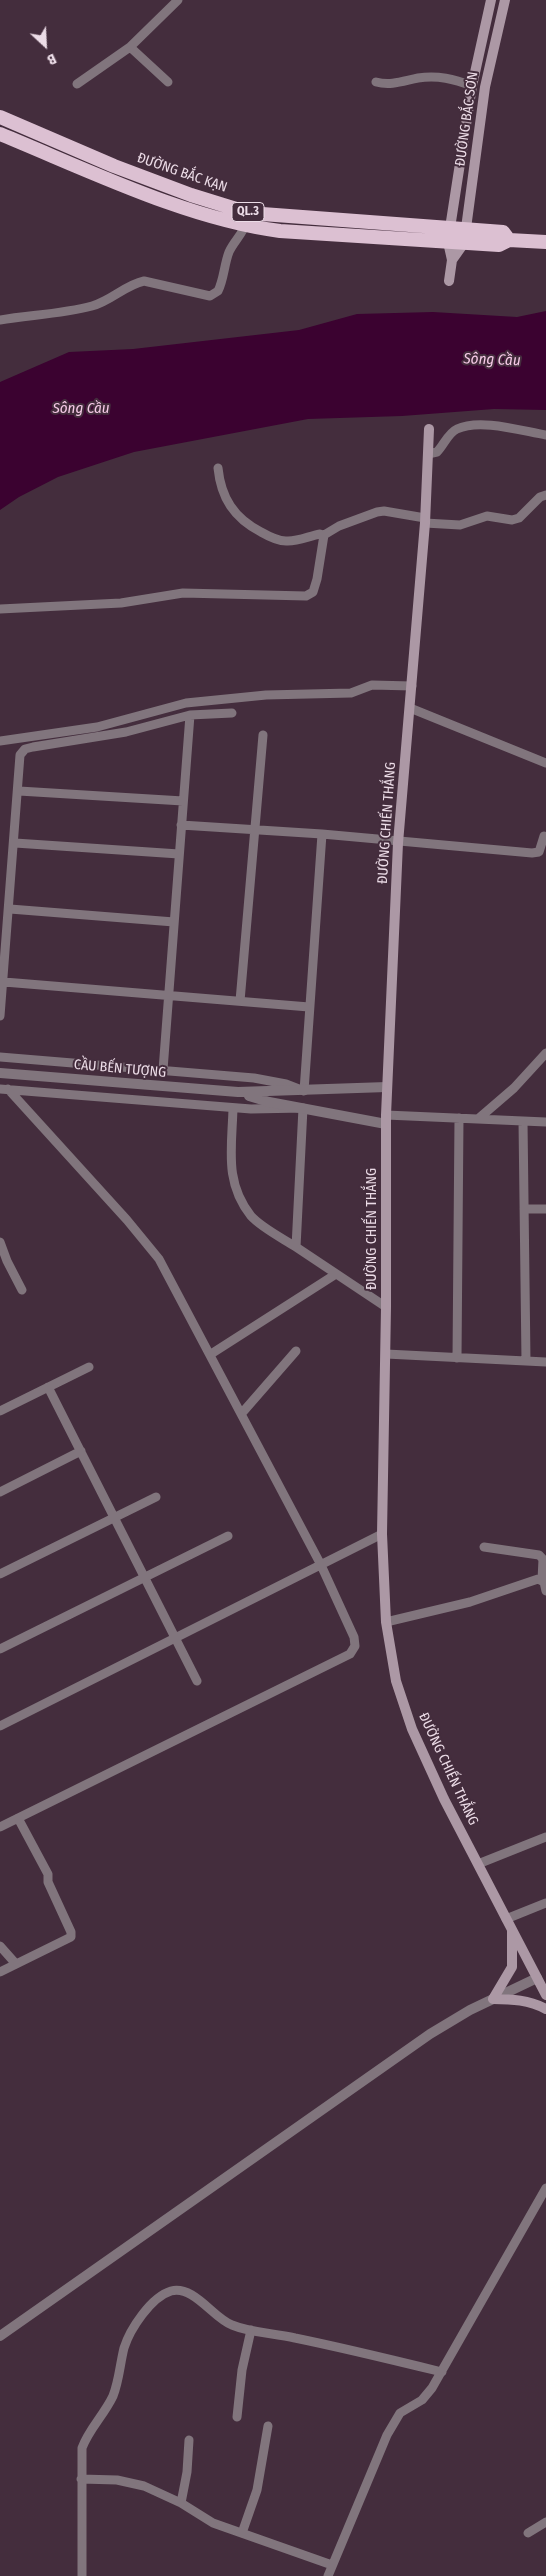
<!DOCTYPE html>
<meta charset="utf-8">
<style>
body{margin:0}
#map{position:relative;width:546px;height:2576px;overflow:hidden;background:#442d3d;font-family:"Fira Sans Condensed",sans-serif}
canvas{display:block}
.north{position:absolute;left:20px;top:20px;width:50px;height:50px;-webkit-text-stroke:4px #442d3d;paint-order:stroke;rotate:155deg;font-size:14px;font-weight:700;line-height:20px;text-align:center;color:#ecdce7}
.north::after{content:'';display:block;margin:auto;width:18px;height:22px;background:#ecdce7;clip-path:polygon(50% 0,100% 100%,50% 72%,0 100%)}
</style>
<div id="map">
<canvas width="546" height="2576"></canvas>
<div class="north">B</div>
</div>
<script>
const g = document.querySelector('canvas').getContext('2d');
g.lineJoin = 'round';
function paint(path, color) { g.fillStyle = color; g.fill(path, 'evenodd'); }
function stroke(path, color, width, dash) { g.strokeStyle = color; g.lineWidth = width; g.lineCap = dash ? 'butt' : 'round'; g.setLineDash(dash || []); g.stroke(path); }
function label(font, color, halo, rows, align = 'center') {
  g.font = font + ' "Fira Sans Condensed",sans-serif'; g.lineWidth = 4; g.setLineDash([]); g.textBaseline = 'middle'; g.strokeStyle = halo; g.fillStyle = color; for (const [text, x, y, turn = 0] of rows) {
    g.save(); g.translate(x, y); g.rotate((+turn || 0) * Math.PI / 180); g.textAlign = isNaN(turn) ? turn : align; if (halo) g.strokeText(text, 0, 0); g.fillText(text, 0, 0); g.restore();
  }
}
paint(new Path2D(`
 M546 311V410L494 409 402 416 308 419 134 452 58 477 19 497 0 510V382L69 352 133 349 299 330 357 314 433 312 517 317Z`), '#3b0230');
stroke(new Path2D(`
 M130 47 168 82
 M376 82C391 86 403 81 418 78 438 75 454 79 472 86
 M77 84 130 47 178 0
 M0 320C30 315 62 314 92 306 111 301 125 285 144 281L210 296 218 291C224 279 224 265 229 252 234 241 243 234 247 221
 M428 454 437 452C444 445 448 433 457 429 480 418 522 431 546 435
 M218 468C221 498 234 518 261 532 268 536 277 541 286 541 297 542 309 536 320 534L324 535
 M425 523 460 525 487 516 512 520 519 518 540 497 546 495
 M0 609 121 603 183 593 306 596 313 592 317 579 324 535 339 526 377 512 384 511 425 518
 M410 708 546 763
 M0 741 97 727 186 703 266 695 351 693 372 685 412 686
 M19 791 183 801
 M181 825 322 834 532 853 539 852 544 836 546 837
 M15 843 179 854
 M10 909 174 922
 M4 982 309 1007
 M240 1001 263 735
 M0 1016 20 755 25 749 33 747 126 732 190 715 232 713
 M0 1057 254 1078 286 1084 304 1091 322 834
 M163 1070 190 715
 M0 1089 251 1109 303 1108 296 1247 386 1307
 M233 1108C232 1148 224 1182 251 1216 262 1228 282 1238 296 1247
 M386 1115 546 1122
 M478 1119 514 1088 546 1053
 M523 1121 526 1361
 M524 1209H546
 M0 1242 7 1261 22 1290
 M211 1354 336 1274
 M386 1354 546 1362
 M457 1358 459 1118
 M48 1387 197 1681
 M0 1411 89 1367
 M242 1413 296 1351
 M0 1492 81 1451
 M484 1547 539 1555 543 1559 542 1580
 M0 1574 156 1497
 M386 1622 470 1602 538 1579 544 1582 546 1591
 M0 1649 228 1536
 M0 1726 382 1534
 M0 1827 350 1654 355 1646 354 1637 321 1565 159 1259 127 1220 8 1089
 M478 1864 546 1837
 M506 1919 546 1903
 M0 1946 16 1964
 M0 1972 71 1937V1932L48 1882V1874L18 1818
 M237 2417 242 2370 251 2330
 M81 2479 117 2480 144 2486 181 2503 213 2523 332 2565
 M181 2503 187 2472 189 2440
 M242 2533 257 2490 268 2426
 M528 2533 546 2522
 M82 2576V2448C89 2429 104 2415 113 2396 119 2381 120 2364 124 2348 130 2329 151 2297 171 2291 194 2285 213 2318 232 2325 251 2333 274 2333 295 2338 344 2348 393 2360 442 2372
 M328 2576 387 2435 400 2413 422 2400 432 2388 546 2188`), '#81757d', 9);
stroke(new Path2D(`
 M0 1073 238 1092 387 1087
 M249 1096 269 1102 386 1124
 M0 2336 430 2034 470 2010 537 1978`), '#81757d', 10);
stroke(new Path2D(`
 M452 260 464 243 485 87 505 0
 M449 281 452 260 448 242 450 228 472 86 491 0
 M429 429 425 523 398 843 386 1115V1307L382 1534 386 1622 396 1681 412 1729 444 1799 546 1995
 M493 1999 512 1967V1931
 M493 1999C512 1999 529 2000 546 2009`), '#ac98a5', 10);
stroke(new Path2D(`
 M0 117 114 166 191 195 249 213 503 232 509 240
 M0 134C88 170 187 219 280 231L499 245 509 240 546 242`), '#dcc0d2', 14);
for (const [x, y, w] of [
 [248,212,32]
]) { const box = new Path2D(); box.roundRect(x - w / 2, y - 9.5, w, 19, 4); g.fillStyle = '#442d3d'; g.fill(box); stroke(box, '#ecdce7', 1); }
label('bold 12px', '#ecdce7', null, [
 ["QL.3",248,212]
]);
label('14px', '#ecdce7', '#442d3d', [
 ["ĐƯỜNG BẮC SƠN",467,119,-82],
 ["ĐƯỜNG BẮC KẠN",182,173,19],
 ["ĐƯỜNG CHIẾN THẮNG",387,823,-86],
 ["CẦU BẾN TƯỢNG",120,1069,5],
 ["ĐƯỜNG CHIẾN THẮNG",372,1229,-90],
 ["ĐƯỜNG CHIẾN THẮNG",448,1769,65]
]);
label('italic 15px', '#f6cae7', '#442d3d', [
 ["Sông Cầu",492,360,2],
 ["Sông Cầu",81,409]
]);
</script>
